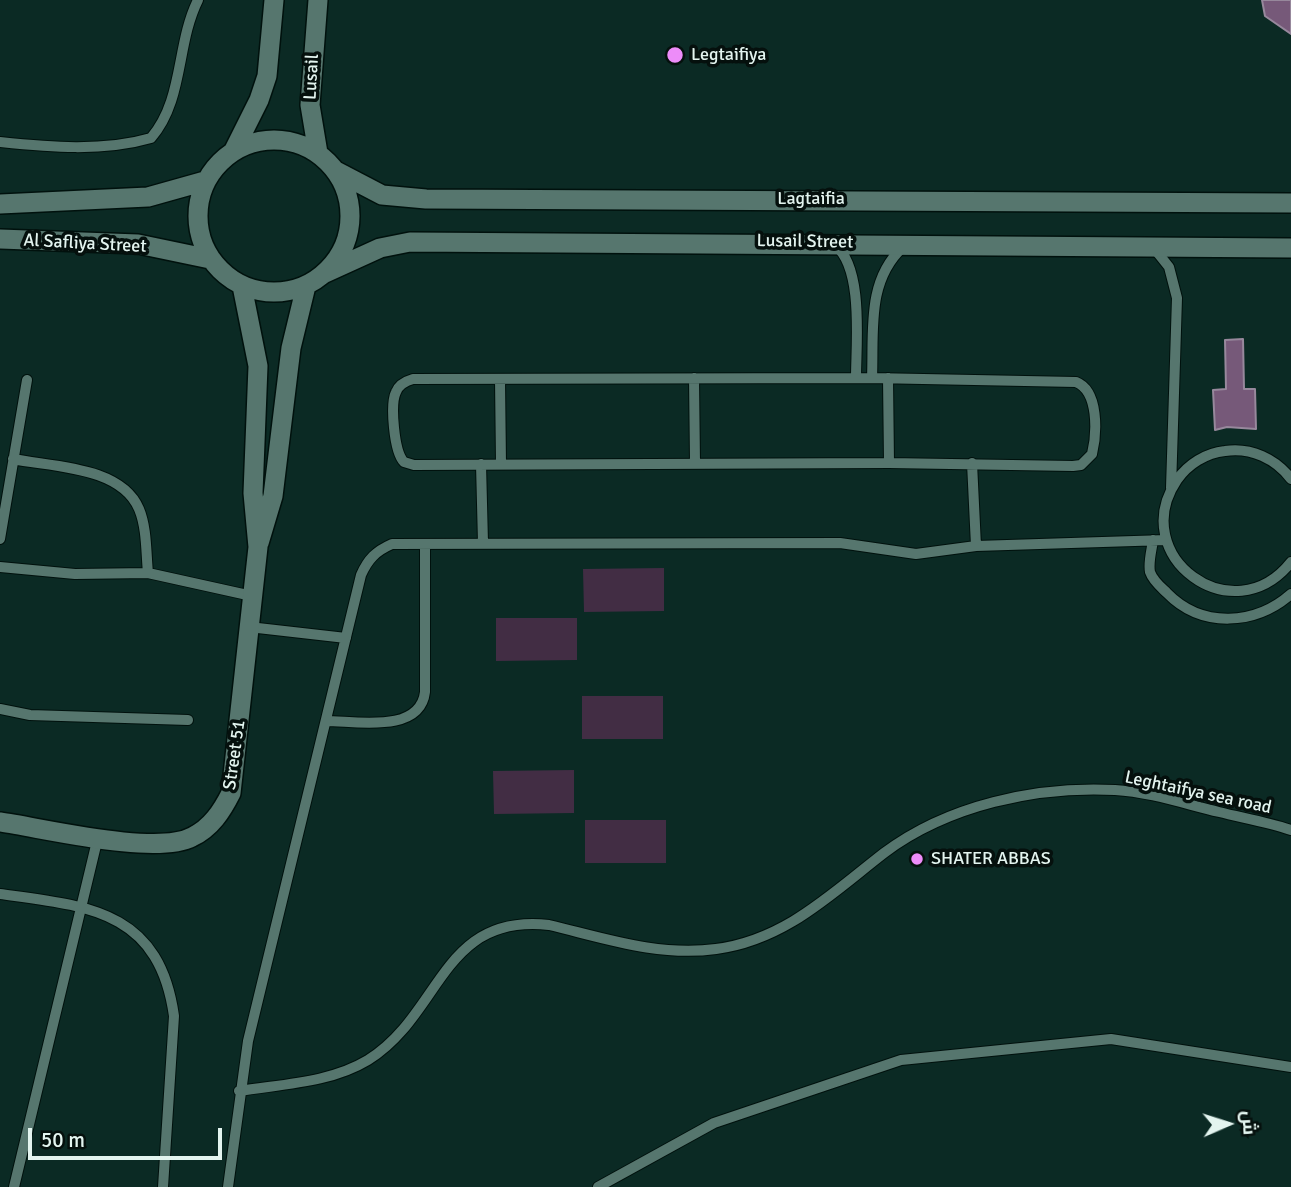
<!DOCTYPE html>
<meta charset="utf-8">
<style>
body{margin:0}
#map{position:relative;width:1291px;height:1187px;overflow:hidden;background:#0b2a24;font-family:Signika,Cairo,sans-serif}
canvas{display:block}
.north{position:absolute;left:1193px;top:1089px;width:70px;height:70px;-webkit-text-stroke:5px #05100d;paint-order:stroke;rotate:87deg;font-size:19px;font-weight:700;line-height:28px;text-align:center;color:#e3f4ef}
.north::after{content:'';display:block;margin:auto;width:24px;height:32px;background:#e3f4ef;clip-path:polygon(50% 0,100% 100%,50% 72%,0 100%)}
.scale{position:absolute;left:28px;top:1128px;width:194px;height:32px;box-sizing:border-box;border:4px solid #e3f4ef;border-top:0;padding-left:9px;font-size:21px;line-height:24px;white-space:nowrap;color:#e3f4ef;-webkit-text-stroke:5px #05100d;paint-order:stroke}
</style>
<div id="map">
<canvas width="1291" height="1187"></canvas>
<div class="north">ش</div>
<div class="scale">50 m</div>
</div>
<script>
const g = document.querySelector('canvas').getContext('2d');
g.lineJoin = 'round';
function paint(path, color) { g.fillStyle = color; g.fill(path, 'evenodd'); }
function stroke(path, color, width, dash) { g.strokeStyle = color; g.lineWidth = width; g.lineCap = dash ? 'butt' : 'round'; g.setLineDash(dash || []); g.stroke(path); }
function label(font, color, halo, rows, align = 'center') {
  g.font = font + ' Signika,sans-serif'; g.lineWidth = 7; g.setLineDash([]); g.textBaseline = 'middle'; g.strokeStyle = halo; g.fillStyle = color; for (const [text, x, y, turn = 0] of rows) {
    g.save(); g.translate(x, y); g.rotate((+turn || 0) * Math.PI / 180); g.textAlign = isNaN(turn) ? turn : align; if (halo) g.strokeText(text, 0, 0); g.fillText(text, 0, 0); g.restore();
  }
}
paint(new Path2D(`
 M664 568V611L584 612 583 569Z
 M496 618H577V660L496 661Z
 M582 696H663V739H582Z
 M574 770V813L494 814 493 771Z
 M585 820H666V863H585Z`), '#422d44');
const water = new Path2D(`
 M1262 0H1291V34L1265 16Z
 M1243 339 1244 389H1255L1256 429 1227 427 1215 430 1213 390 1226 389 1225 340Z`);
paint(water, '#765979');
stroke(water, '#97889c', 2);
const lane = new Path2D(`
 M0 142C48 147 103 152 151 138 184 100 176 44 198 0
 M835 245C864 268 856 344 856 378
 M1153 247 1169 267 1177 298 1171 488
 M694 378 695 463
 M872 378 1076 382C1099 391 1097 433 1092 454L1081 465 1073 466 889 463 414 465 404 462C394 452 390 404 396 392 399 384 406 381 413 379Z
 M872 378C874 332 866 281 903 247
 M888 378 889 463
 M500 379 501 464
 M13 459C52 467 121 466 139 509 147 528 146 553 148 573
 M972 463 976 546
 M481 464 483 543
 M1291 479C1276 459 1251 447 1225 451 1206 453 1188 464 1177 480 1126 556 1233 635 1291 562
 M0 539 27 380
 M1153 540C1152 549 1148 562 1150 572 1153 581 1162 588 1167 593 1202 629 1256 625 1291 594
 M0 567 75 574 148 573 252 596
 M249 627 346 638
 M0 709 30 715 188 720
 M326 721C356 721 420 734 425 692V544
 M0 894C88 906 159 910 174 1016L163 1187
 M239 1091C282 1084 330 1083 368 1060 442 1014 441 913 549 925 604 938 659 957 716 949 785 940 831 894 884 853 948 805 1036 786 1115 790 1150 792 1185 804 1219 812 1243 818 1268 822 1291 830
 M14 1187 98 837
 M228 1187 248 1041 361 575C368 559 376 551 392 544L840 543 916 554 976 546 1166 540
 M598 1187 714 1123 901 1060 1111 1039 1291 1067`);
const street = new Path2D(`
 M318 0 310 105 318 153
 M198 216a76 76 0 1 1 152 0a76 76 0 1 1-152 0Z
 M234 150 259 100 267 76 274 0
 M336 171 382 195 426 199 1291 203
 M0 204 148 197 205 181
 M0 239 138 244 210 259
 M325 273 380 248 410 242 1291 248
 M259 543 273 496 291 348 306 286
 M0 822C43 828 156 856 192 837 211 828 222 811 231 793L258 547 253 493 258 366 242 286`);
stroke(lane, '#00110d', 12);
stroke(street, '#00110d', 22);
stroke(lane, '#56766e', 10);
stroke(street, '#56766e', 19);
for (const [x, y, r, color] of [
 [675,55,9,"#ed8cf9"],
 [917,859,7,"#ed8cf9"]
]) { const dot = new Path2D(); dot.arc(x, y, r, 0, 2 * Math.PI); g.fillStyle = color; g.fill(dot); stroke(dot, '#05100d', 2.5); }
label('18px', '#e3f4ef', '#05100d', [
 ["Legtaifiya",691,55],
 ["SHATER ABBAS",931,859]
], 'left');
label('18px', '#e3f4ef', '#05100d', [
 ["Lusail",312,77,-87],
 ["Lagtaifia",811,199],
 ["Lusail Street",805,242,1],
 ["Al Safliya Street",85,244,3],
 ["Street 51",235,755,-82],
 ["Leghtaifya sea road",1198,793,12]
]);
</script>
